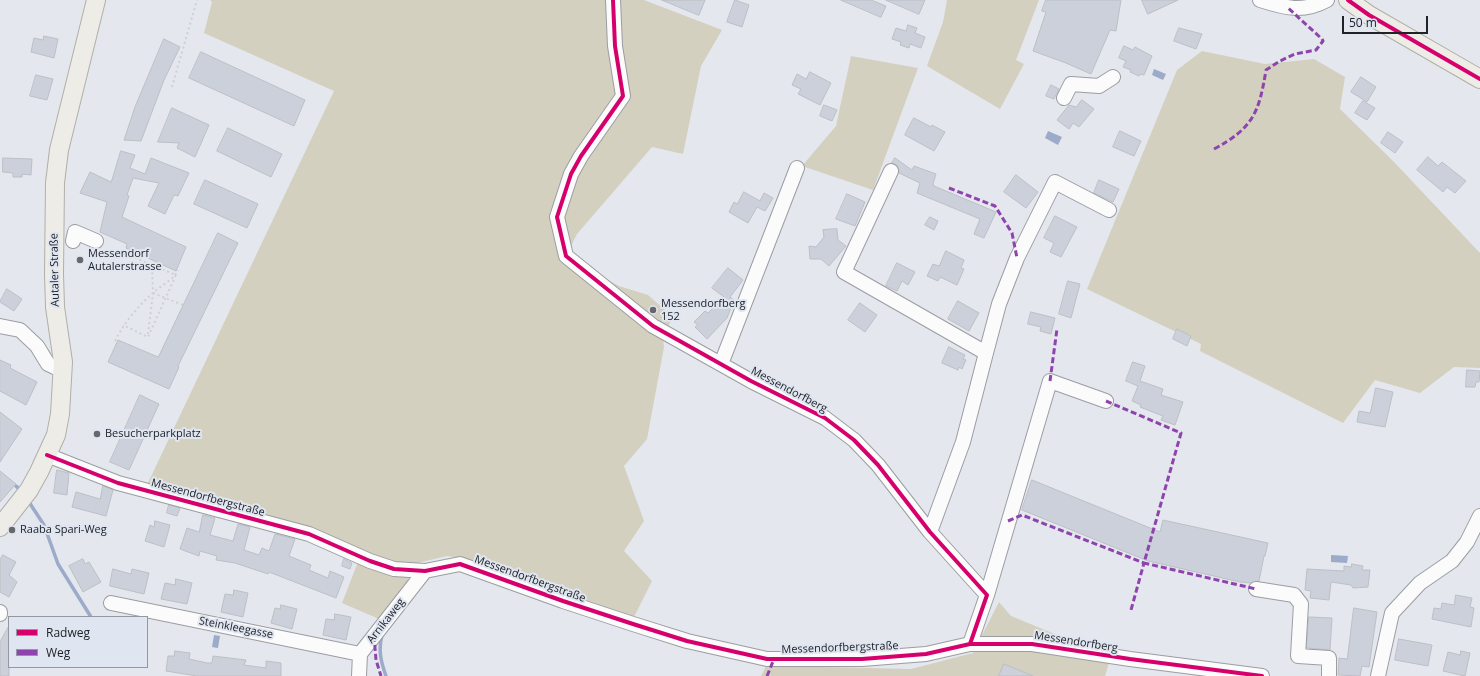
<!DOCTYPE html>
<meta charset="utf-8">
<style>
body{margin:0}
#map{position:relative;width:1480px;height:676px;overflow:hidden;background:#e4e7ed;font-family:"Open Sans",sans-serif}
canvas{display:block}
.legend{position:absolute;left:8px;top:616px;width:140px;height:52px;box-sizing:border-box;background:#e0e6f1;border:1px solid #9398a0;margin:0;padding:5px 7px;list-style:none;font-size:12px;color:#202327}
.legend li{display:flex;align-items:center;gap:8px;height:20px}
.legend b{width:20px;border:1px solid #9398a0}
.scale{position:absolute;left:1342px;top:16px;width:86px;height:18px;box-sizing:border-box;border:2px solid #202327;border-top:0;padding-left:5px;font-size:12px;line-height:14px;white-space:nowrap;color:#202327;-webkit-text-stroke:3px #e0e6f1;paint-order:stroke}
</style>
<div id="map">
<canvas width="1480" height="676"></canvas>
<ul class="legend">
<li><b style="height:5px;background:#d6006c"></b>Radweg</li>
<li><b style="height:5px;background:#8e44ad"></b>Weg</li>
</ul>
<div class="scale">50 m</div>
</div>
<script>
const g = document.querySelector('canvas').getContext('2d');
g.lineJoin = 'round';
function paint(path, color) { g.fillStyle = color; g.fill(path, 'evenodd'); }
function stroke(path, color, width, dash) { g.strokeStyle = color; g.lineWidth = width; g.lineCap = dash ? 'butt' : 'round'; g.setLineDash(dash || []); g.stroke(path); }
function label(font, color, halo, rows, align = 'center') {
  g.font = font + ' "Open Sans",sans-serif'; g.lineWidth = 4; g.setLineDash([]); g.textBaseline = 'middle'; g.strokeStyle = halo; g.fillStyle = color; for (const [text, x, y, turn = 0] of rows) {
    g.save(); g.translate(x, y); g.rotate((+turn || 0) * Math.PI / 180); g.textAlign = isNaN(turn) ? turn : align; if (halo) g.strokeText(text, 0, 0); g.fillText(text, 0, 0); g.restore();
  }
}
paint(new Path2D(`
 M210 0H644L722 30 701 66 683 154 652 147 577 234 566 256 619 286 648 295 673 317 663 337 664 347 647 439 624 466 644 521 624 551 652 581 634 617 566 596 478 561 447 556 404 566 146 487 334 91 204 33 212 2Z
 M947 0H1039L1016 60 1024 64 1000 109 927 66 943 22Z
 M1202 51 1265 64 1314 59 1345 77 1340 109 1393 161 1480 253V368L1454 367 1420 393 1375 380 1343 423 1200 351 1201 344 1087 289 1177 70Z
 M851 56 918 68 873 190 802 166 836 126Z
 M358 562 405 576 410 580 379 619 342 603Z
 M999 602 1011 616 1089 648 1113 650 1105 676H761L767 664 824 667 911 669 973 653Z`), '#d4d0bf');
paint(new Path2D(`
 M1154 69 1166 74 1163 80 1152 75Z
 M1048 131 1062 137 1058 145 1045 138Z
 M1331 555 1348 556 1347 563 1331 562Z
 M214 635 220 636 218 648 212 647Z`), '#9cabc9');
stroke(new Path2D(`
 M16 486 21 491
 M27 499 44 525 58 564 91 617
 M382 635C378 650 381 662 386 676`), '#9cabc9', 3.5);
const building = new Path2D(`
 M662 0H705L699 15Z
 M735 0 749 5 742 27 727 22Z
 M841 0H871L886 6 881 17Z
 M886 0H925L919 14Z
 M1046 0H1121L1116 31 1110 30 1091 74 1066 63 1033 51 1046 12 1042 11Z
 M1142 0H1178L1148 14Z
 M908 25 917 28 915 33 925 37 921 48 910 44 909 48 900 45 901 42 892 39 896 28 906 31Z
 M1179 28 1202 34 1196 49 1174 41Z
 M44 36 58 39 54 58 31 52 34 38 43 40Z
 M164 39 180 47 164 80 141 141 124 140 135 107Z
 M1124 46 1133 50 1135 47 1152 56 1144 75 1140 74 1139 76 1130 72 1131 70 1123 67 1126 61 1119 58Z
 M201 52 305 100 294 126 189 78Z
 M810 72 831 83 820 105 798 94 801 89 792 85 797 74 806 79Z
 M36 75 53 79 47 100 30 96Z
 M1361 77 1376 87 1367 102 1351 92Z
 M1051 85 1059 89 1054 99 1046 96Z
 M1082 100 1094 109 1079 127 1073 123 1069 129 1057 120 1069 105 1076 107Z
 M1363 101 1375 108 1367 120 1355 113Z
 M824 105 837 110 832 121 820 116Z
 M172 108 209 125 195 157 177 148 179 143 158 142Z
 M914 118 931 127 932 125 945 132 934 151 905 135Z
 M228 128 282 154 271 177 217 151Z
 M1120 131 1141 141 1134 156 1113 147Z
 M1388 132 1403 142 1395 153 1381 143Z
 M121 151 135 155 130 168 145 174 151 158 189 173 178 196 174 195 165 214 148 206 159 183 133 178 127 195 129 196 122 217 186 247 176 271 126 248 127 244 100 232 107 202 80 193 90 172 111 182Z
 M1428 157 1438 166 1442 162 1466 181 1455 193 1447 187 1443 192 1417 170Z
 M3 158 32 159 31 175 22 174V177H13V173L3 172Z
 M895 158 912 170 914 166 936 174 933 184 934 186 996 212 984 238 974 234 980 219 917 193 920 183 899 173 898 166 892 163Z
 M1016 175 1038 192 1026 208 1004 192Z
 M205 180 258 204 247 228 194 204Z
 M1099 180 1119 189 1113 202 1094 193Z
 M744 192 760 201 764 193 773 198 765 211 757 207 748 223 729 212 734 202 737 204Z
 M847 194 865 202 855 226 836 219Z
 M1055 216 1077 227 1061 257 1050 252 1054 243 1044 238Z
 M930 217 938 221 934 230 925 225Z
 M837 229 838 240 846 246 829 266 821 259H810L809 246 816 247 824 237 823 230Z
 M218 233 238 243 178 366 179 367 169 389 108 362 118 340 158 357Z
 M946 251 964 260 961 268 964 269 957 285 940 277 938 281 927 276 933 264 939 266Z
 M897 263 915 272 908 285 902 281 897 291 886 286Z
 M728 268 743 280 730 297 734 300 727 318 707 339 695 327 698 325 694 322 705 311 708 313 724 297 712 288Z
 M1068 281 1080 284 1071 318 1059 314Z
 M7 289 22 299 14 311 0 302Z
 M958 301 979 313 969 331 948 319Z
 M860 303 877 315 865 332 848 320Z
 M1031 312 1055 318 1051 334 1040 331 1041 327 1028 324Z
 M1177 329 1191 336 1187 346 1173 339Z
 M949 347 965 355 963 359 966 360 962 369 959 367 958 370 942 363Z
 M0 360 11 365 10 368 37 382 26 405 0 391Z
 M1133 362 1145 366 1140 381 1163 389 1161 395 1183 402 1175 425 1161 420 1163 416 1140 407 1141 405 1132 401 1138 386 1126 381Z
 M1467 370 1480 371 1479 382H1476L1475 387H1466Z
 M1376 388 1393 392 1385 427 1357 422 1359 411 1370 413Z
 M140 395 159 404 129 470 110 462Z
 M0 412 22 429 0 462Z
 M57 470 69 473 67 495 54 493Z
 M0 471 16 484 0 502Z
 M1032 480 1160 532 1163 520 1268 543 1265 556H1264L1259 581 1250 583 1240 582 1148 561 1022 510Z
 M103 486 113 490 106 516 72 507 76 492 100 499Z
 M169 505 180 508 177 516 167 513Z
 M203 515 215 518 210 535 233 541 238 524 250 527 244 550 259 555 262 548 269 551 275 534 295 539 289 556 311 565 309 570 328 578 330 571 344 577 336 598 269 572 268 574 235 563 216 560 217 556 200 551 199 556 180 549 187 528 199 532Z
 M155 521 170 525 164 547 145 541 150 525 154 527Z
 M3 555 16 562 9 575 17 582 9 597 0 592V560Z
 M83 559 85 564 89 562 101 582 83 592 69 566Z
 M344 559 352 563 350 569 342 566Z
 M1352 564 1363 566 1362 570H1370L1368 587 1353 588 1351 585 1331 582 1329 600 1310 598 1311 591 1305 590 1307 569 1344 571V566L1351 567Z
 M113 569 131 574 132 569 149 573 144 594 110 586Z
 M176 579 192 583 187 604 161 599 165 583 175 585Z
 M234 590 248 593 243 617 221 612 225 594 233 595Z
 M1456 595 1472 598 1470 607 1474 608 1471 627 1432 619 1434 608 1441 609 1442 603 1454 605Z
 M281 605 297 609 292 629 271 623 275 608 280 609Z
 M1354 608 1377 612 1369 667 1362 666 1360 676 1338 675 1339 658 1347 659Z
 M335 614 351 617 346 640 323 635 326 619 334 620Z
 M1309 617 1332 618 1330 650 1307 648Z
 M9 626V676H0V642Z
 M1399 639 1432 645 1428 666 1395 660Z
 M175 651 190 653 189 659 207 663H212L213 656 246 660 244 665 266 668V661L281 663V676H197L166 671 168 656H174Z
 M1461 651 1470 653 1465 676 1443 671 1448 652 1460 655Z
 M1004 664 1033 676H999Z`);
paint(building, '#cbd0db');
stroke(building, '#bcbfc4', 1);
const minor = new Path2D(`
 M613 0 615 46 623 96 581 156 571 174 557 217 566 256 653 326 751 381 825 418 854 440 878 465 930 532 987 595 970 644
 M1260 0C1285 8 1303 13 1327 0
 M1064 98 1071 84 1099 86 1113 77
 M891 171 844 272 986 353 963 442 930 532
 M73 241 75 232 96 241
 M0 326 20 330 37 346 48 364 63 371
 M986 353 999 304 1017 258 1055 182 1109 210
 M721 364 797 168
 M47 455 118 483 309 534 370 561 394 569 425 571 460 564 563 601 633 624 687 641 767 659H862L926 654 970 644H1032L1130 659 1262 676
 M1256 589 1294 595 1301 604 1298 656 1329 658V676
 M987 595 1050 381 1106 401
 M111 603 360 654
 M0 612V614
 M359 676 360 654 425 571
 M1378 676 1392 613 1420 583 1452 561 1467 542 1480 516`);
const major = new Path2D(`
 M1348 0 1369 15 1480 79
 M0 527 29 490 39 472 56 435 60 414 63 362 55 307 54 274 55 183 59 150 96 0`);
stroke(minor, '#9b9da2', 16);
stroke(major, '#b0afa8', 20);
stroke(new Path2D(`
 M172 87 197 0
 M121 252 176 275 148 337 123 325
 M153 293 183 305
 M148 334 153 293 152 264
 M115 341C124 323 138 306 153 293 161 285 174 280 178 270`), '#d0d0d2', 2, [2, 3]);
stroke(minor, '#fbfbfc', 14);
stroke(major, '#edece7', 18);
stroke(new Path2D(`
 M1214 149C1253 128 1259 113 1266 70L1280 61 1295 54 1316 50 1323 41 1322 39 1287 7
 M949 188 995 206 1012 233 1017 258
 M1050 381 1057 329
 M1106 401 1181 433 1144 563 1256 589
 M1008 521 1022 515 1144 563 1131 610
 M374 636 376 660 381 676
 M767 676 774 659`), '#8e44ad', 3, [6, 3]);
stroke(new Path2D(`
 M613 0 615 46 623 96 581 156 571 174 557 217 566 256 653 326 751 381 825 418 854 440 878 465 930 532 987 595 970 644
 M1348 0 1369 15 1480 79
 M47 455 118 483 309 534 370 561 394 569 425 571 460 564 563 601 633 624 687 641 767 659H862L926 654 970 644H1032L1130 659 1262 676`), '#d6006c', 4);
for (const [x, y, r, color] of [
 [80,260,4,"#65686c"],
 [653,310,4,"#65686c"],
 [97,434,4,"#65686c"],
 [12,530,4,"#65686c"]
]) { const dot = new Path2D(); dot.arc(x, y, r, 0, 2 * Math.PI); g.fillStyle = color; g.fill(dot); stroke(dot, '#e0e6f1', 1.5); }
label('11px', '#202327', '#e0e6f1', [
 ["Messendorf",88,254],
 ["Autalerstrasse",88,267],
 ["Messendorfberg",661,304],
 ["152",661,317],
 ["Besucherparkplatz",105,434],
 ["Raaba Spari-Weg",20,530]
], 'left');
label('11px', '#202327', '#e0e6f1', [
 ["Autaler Straße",55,270,-91],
 ["Messendorfberg",789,390,28],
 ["Messendorfbergstraße",208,498,15],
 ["Messendorfbergstraße",530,579,20],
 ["Arnikaweg",386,621,-52],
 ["Steinkleegasse",236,628,11],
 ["Messendorfberg",1076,642,9],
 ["Messendorfbergstraße",840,648,-2]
]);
</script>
